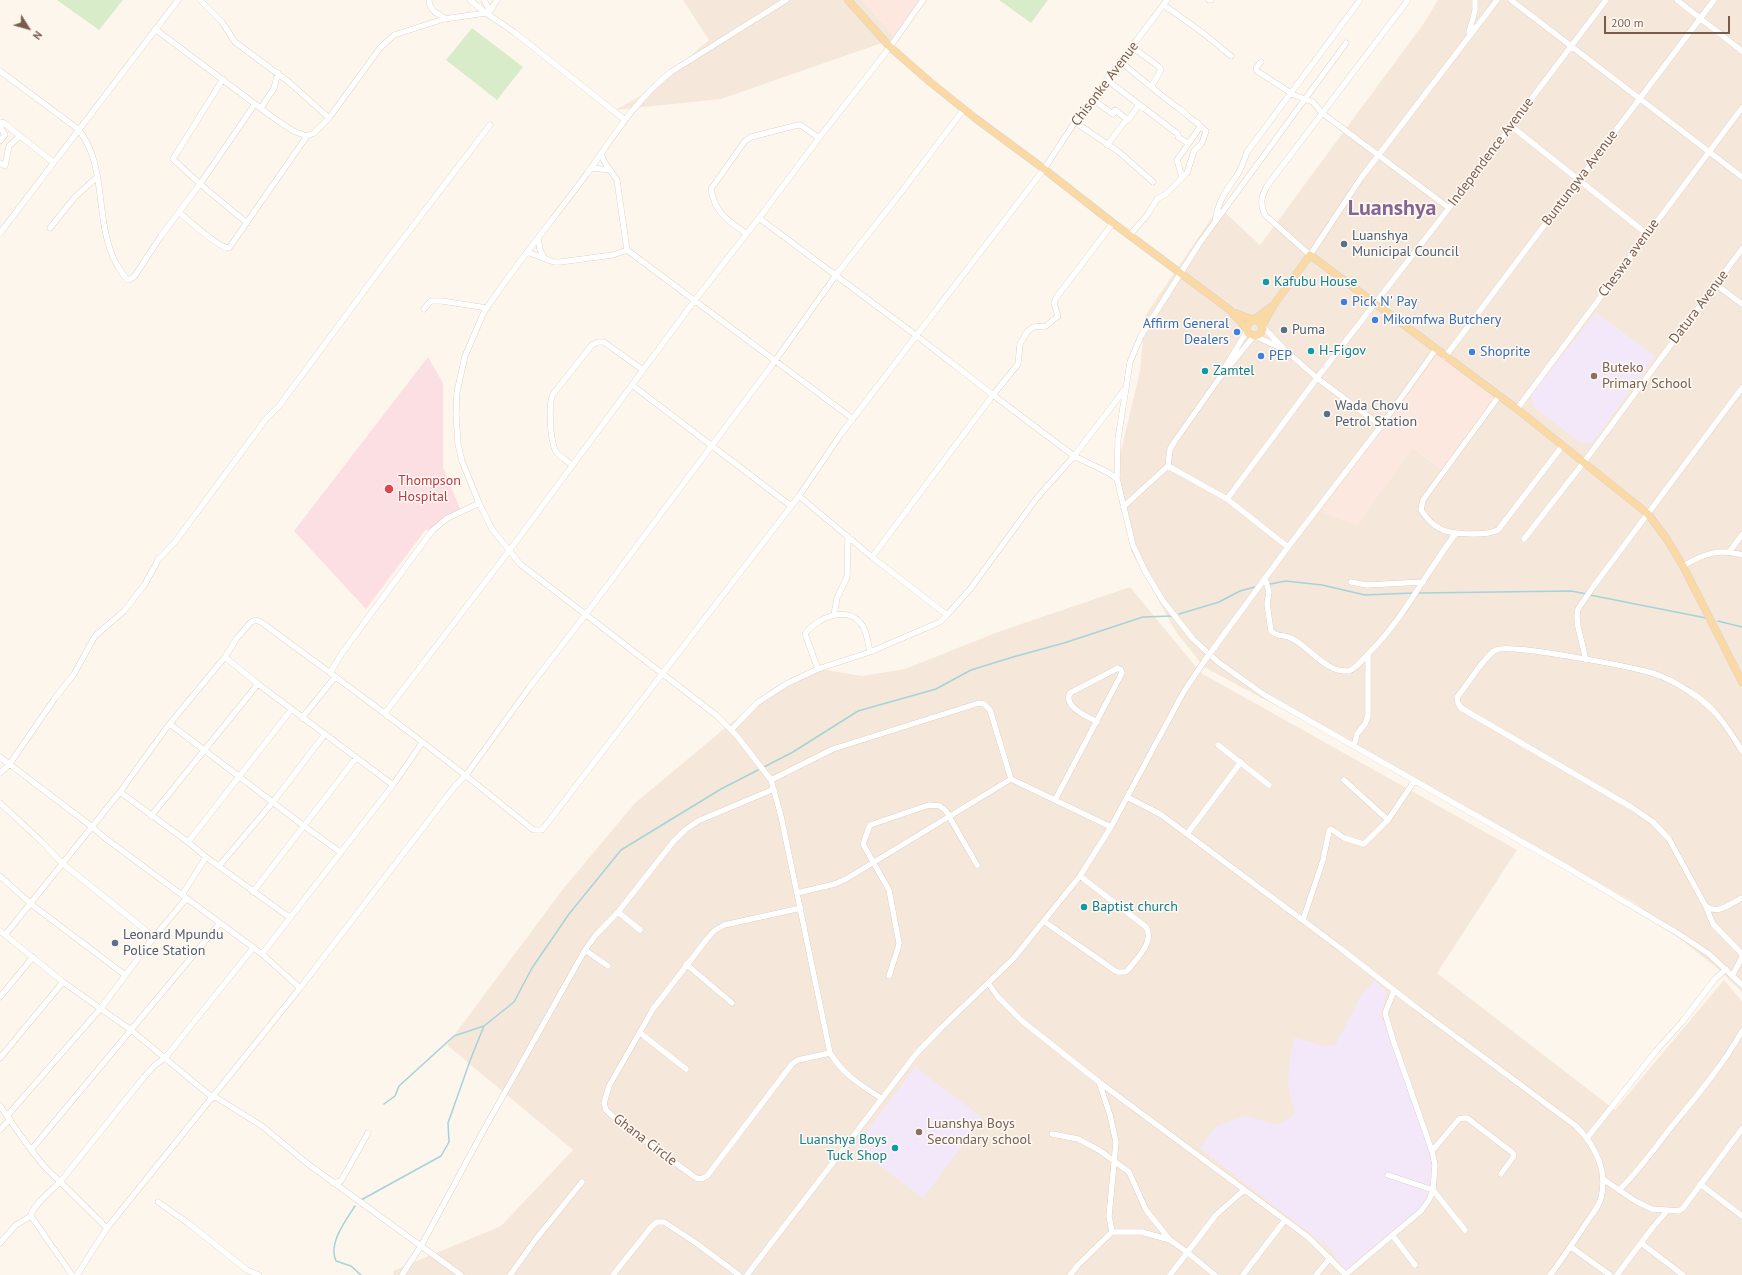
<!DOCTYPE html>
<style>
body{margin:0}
#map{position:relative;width:1742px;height:1275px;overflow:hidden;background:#fdf6ec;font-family:"PT Sans",sans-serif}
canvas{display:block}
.north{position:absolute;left:8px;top:8px;width:40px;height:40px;-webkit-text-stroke:3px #fffaf3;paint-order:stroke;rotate:127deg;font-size:11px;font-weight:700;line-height:16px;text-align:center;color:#7a5c4d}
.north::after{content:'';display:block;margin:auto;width:14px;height:18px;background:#7a5c4d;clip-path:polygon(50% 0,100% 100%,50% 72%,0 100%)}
.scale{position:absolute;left:1604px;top:16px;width:126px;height:18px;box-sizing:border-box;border:2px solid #7a5c4d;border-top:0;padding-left:5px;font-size:12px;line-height:14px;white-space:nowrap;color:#7a5c4d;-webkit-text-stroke:3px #fffaf3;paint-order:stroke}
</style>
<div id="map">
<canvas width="1742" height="1275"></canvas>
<div class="north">N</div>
<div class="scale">200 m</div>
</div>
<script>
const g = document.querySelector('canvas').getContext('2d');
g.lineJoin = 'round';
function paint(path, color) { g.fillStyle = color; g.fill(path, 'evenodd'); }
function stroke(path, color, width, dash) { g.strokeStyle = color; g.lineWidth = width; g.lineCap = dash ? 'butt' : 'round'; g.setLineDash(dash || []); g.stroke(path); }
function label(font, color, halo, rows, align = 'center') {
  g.font = font + ' "PT Sans",sans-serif'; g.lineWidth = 3; g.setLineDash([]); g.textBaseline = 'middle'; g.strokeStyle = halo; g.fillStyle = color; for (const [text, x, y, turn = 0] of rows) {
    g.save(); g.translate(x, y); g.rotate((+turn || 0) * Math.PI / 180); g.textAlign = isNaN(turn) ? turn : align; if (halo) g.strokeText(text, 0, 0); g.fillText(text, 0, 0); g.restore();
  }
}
paint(new Path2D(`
 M683 0H862L896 38 721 99 615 110 650 91 709 40Z
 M1438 0H1742V992L1718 969 1635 903 1489 820 1204 667 1176 632 1131 551 1117 468 1140 371 1145 316 1219 207 1260 245 1424 23ZM1494 397 1441 469 1413 448Z
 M1130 587 1201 673 1517 850 1437 973 1615 1110 1724 980 1742 1001V1275H394L393 1271 501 1226 573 1150 447 1045 563 889 635 803 748 709 820 669 862 676 905 669 998 632Z`), '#f5e8da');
paint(new Path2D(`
 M862 0H921L896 38Z
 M1438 354 1494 397 1441 469 1413 448 1357 525 1321 512Z`), '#fde8e0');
paint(new Path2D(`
 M1596 313 1655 356 1592 443H1581L1534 407 1531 395Z
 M1374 981 1387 992 1381 1015 1430 1145 1432 1169 1431 1186 1420 1208 1346 1270 1328 1247 1200 1148 1217 1126 1246 1116 1278 1125 1295 1114 1288 1085 1290 1058 1294 1038 1326 1046 1336 1044 1362 994Z
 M915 1067 983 1118 923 1198 855 1147Z`), '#f3e8fa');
paint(new Path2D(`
 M428 357 443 383V467L461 511 428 531 426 529 366 609 294 531Z`), '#fbdfe3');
paint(new Path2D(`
 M57 0H123L99 30Z
 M999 0H1048L1031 23Z
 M472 28 523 67 497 100 446 60Z`), '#d8ecc9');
stroke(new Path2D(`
 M1270 584 1286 581 1322 585 1365 595 1413 593
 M1419 593 1571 591 1587 594
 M1590 595 1706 618
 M1179 614 1219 602 1240 591 1255 587
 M1718 621 1742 627
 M764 767 793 752 858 711 936 689 971 670 1013 657 1064 643 1143 617 1172 616
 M384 1104 395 1096 399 1086 454 1036 484 1026 514 1002 532 968 569 914 621 850 721 789 758 770
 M361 1200 441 1156 449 1142 448 1123 471 1058 484 1026
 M355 1206C345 1221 328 1244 336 1261L351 1266 361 1275`), '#a5d3da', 1.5);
const minor = new Path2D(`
 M200 0 222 22 235 42 290 83 329 118
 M429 0C429 10 439 15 447 19
 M470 0 486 13 490 11 497 0
 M484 0 490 11
 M786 0 671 72C635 100 612 139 586 175 552 221 515 265 484 312L465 356 457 392 456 414 458 444 462 461 479 503 492 529 520 564 716 715 737 736 771 780 781 816 830 1053C843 1074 860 1085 881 1098
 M1209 0H1211
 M1408 0 1267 186C1261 197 1260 204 1265 215L1310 255 1361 178 1497 0
 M1511 0 1742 177
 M1677 0 1742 51
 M1164 5 1203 33 1231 56
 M155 29 271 116 293 131 307 136
 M1469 32 1475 11V0
 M1346 43 1199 244 1141 336 1130 362 1118 439 1117 479 1133 545 1145 571 1163 601 1193 639 1218 662 1266 696 1568 868 1679 934 1709 954 1742 985
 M1132 47 1158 66 1161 70 1151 87
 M1120 61C1140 78 1160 95 1181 110 1188 114 1191 121 1198 123L1199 125 1206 131 1202 143 1194 151 1187 173 1166 194 1157 199 1148 214 1130 235
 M1261 62 1256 68 1257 71 1294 95 1313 102 1322 113 1449 208
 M0 71 78 129C109 167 93 222 117 265 121 270 123 276 128 280L134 277 161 236 200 184 255 104
 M223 79 173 159 200 184 247 223
 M1107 80 1178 134V137L1188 143
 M1092 99 1113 114 1115 110 1128 120 1139 105 1142 108
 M261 108 274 88 278 73
 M0 122 4 123 20 136
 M1075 122 1119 152 1153 182
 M0 126 5 135 0 141
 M1511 126 1647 234
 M1107 145 1127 119
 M601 154 605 163 617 180 627 250 853 419
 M0 163 5 166 9 146 20 136 53 162
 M591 168 610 170
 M1182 177 1177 160 1200 127
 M179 212C188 220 219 248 229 248L307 136 314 133 329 118 380 48 394 35 444 19 486 13 514 32 625 120
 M759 218 917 336 993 395 872 557
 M1215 222C1218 200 1227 190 1239 172 1242 166 1245 158 1247 152L1360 0
 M1113 223 1056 298 1054 303 1058 316 1046 326 1033 327 1027 332 1020 344 1018 364 993 395 1074 456 1125 389
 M50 228 75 197 97 177
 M0 233 178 0
 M747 234C728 221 715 213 711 189L745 141 751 137 798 125 802 126 819 138
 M538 238 540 250 544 257
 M527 252 554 262H560L613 255 627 250
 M1715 284 1742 304
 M424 309 431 301H442L487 308
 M1263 327 1285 350 1317 378 1381 426
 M1255 336 1281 348
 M1445 357 1714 0
 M1221 374 1247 331
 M632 385 791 506
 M1499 396 1423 500 1421 510C1426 517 1431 524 1439 528 1450 535 1486 536 1498 530L1563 445
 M1517 409 1742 108
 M572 465C567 461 561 457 557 453 550 444 548 404 553 394L592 345 598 342H604L643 370
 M1168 466 1227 499 1288 547
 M799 496 872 557 947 615
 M1227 499 1317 378 1449 208 1606 0
 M1123 507 1168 466 1170 449 1175 441 1218 380 1254 336
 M1524 539 1584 462 1742 249
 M1730 551 1742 535
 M1683 566C1703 554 1720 548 1742 555
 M1265 578 1269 592 1267 604 1271 631C1279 638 1283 634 1291 638 1310 647 1325 673 1349 671 1358 667 1363 659 1370 652 1405 616 1426 573 1456 533
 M1351 582 1367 585 1423 582
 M834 615 837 598 847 577 848 536
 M1214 648 1288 547 1381 426 1436 349
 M225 657 258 684 393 785
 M1586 660 1578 627 1577 616 1578 609 1593 587 1742 388
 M818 669 805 634C816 618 848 604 862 625 867 631 868 644 870 652
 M330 673 342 653 432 531 446 519 479 503
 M387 716 385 713 509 551 695 300 759 218 819 138 890 47 923 0
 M302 718 335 677
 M170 724 304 826 340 852
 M731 730 757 703 786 684 818 669 870 652 940 622 947 615 971 588 1036 499 1074 456 1109 473 1117 479
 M1218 745 1269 785
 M1354 746 1357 734 1365 724 1368 716V655
 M1742 751C1728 728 1714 706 1690 692 1678 684 1666 677 1652 673 1632 667 1509 643 1496 650 1484 656 1467 686 1457 697L1458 703 1461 708 1631 807 1653 822 1669 839 1705 905C1717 916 1730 904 1742 898
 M0 757 91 826 105 838 262 954 300 988
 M0 773 9 765 55 698 74 674 95 636 124 611 145 584 158 560 175 542 266 419 279 406 387 260 490 125
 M771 780 833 749 979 703 984 704 990 710 1011 779 1111 827
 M1344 780 1388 820
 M120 792 188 842 206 857 289 917
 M1127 797 1160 814 1187 834 1340 948 1413 1005 1576 1126C1595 1145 1608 1171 1601 1198 1599 1206 1593 1213 1589 1219 1576 1238 1564 1257 1550 1275
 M1055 800 1122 673 1121 670 1118 668 1070 693C1063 707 1087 716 1097 722
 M0 803 41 841 62 863 154 937
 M151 816 258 684
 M1187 834 1241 762
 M188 842 291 710
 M219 866 273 802 325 734
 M0 876 31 904 125 975
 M253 892 356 758
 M797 893 835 884 846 879 1011 779
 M182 895 206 857
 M1706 907 1713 924 1742 954V957L1732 976
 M801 908 724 925 714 931 707 939 653 1009 609 1086 604 1103 606 1110 617 1120 696 1178 701 1179 707 1176 792 1064 798 1060 830 1053
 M618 912 640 930
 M1303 920 1323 860 1329 831 1331 829 1344 838 1364 844 1388 820 1413 783 1418 782
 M1045 922 1117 972H1125L1128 970C1137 958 1155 942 1146 927L1080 876
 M0 931 63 982 131 1030 213 1098
 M5 935 120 792 167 727 225 657 237 638 251 622 256 620 261 622C351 688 441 754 527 825L534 830H542L799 496 841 434 1044 169 1075 122 1167 0
 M585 950 608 966
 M262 954 393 785 422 743
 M686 964 732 1003
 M889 976 898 948 899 943 889 890 863 844 870 825 929 805 940 806 946 811 977 865
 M988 983 998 997 1022 1021 1099 1082 1308 1237 1346 1275
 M0 997 33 957
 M640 1033 686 1069
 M0 1058 63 982
 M214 1096 262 1126 308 1164 421 1246 402 1275
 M0 1106 31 1150 45 1167 107 1228
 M7 1116 101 1008 154 937 186 899
 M0 1130 10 1119
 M1052 1134 1078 1139 1099 1150 1129 1172 1146 1210 1170 1240
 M1587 1138 1656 1051 1682 1022 1715 979 1726 969
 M31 1150 220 923
 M1432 1151 1459 1119 1464 1118H1467L1513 1153 1514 1156 1501 1174
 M1388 1175 1433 1190 1465 1230
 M1603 1179 1635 1201 1652 1209 1679 1211 1683 1208 1742 1129
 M333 1183 341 1181 368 1133
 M1700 1184 1742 1216
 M1619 1190C1638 1172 1653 1151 1668 1131 1694 1099 1722 1067 1742 1031
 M158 1202 188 1223 247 1270 259 1275
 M1112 1232H1142L1170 1240 1187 1252 1215 1275
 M1393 1236 1415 1265
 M0 1243 16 1225 31 1216
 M1641 1243 1683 1275
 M1571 1247 1610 1275
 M72 1275 31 1216C32 1206 52 1190 60 1182L144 1077 155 1065 165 1058 253 948
 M77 1275 107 1228 300 988 455 786 466 775 529 688 586 614 775 361 836 275 899 195 964 109
 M461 1275 421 1246 481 1135 585 950 595 936 618 912 673 842 685 830 698 821 774 789
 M510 1275 536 1239 582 1182
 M613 1275 652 1226 657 1222H664L696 1243 739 1275
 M747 1275 916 1054 941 1028 1013 959 1080 876 1111 827 1183 693 1205 660
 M1070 1275 1078 1265 1112 1232 1109 1216 1116 1142 1110 1115 1099 1082
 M1170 1275 1216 1215 1244 1190
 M1243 1275 1285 1220
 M1316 1275 1330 1258
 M1345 1275 1421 1211 1429 1200 1433 1190 1435 1165 1432 1151 1393 1040 1385 1013 1394 991
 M1617 1275 1653 1227 1667 1211`);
const major = new Path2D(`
 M848 0 890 47 930 82 975 118 1044 169 1113 223 1230 310 1246 328
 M1235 313 1260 322 1263 329 1260 334 1255 336 1248 333C1245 328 1247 323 1253 320
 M1254 320 1271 307
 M1262 326 1273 306 1310 255 1517 409 1648 514 1666 538 1683 566 1742 682`);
stroke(minor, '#d1beb0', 6);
stroke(major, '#dad1cd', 8);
stroke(minor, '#fff', 5.5);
stroke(major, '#fbd9a5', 7);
const minorBridge = new Path2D(`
 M1205 660 1214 648`);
stroke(minorBridge, '#d1beb0', 6, []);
stroke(minorBridge, '#fff', 5.5);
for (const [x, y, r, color] of [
 [1344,244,4,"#5c6f8a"],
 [1266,282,4,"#0f9aa8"],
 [1344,302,4,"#3f7fe0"],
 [1375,320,4,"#3f7fe0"],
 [1284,330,4,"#5c6f8a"],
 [1237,332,4,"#3f7fe0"],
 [1311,351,4,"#0f9aa8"],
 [1472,352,4,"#3f7fe0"],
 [1261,356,4,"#3f7fe0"],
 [1205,371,4,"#0f9aa8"],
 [1594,376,4,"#8d6e63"],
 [1327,414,4,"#5c6f8a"],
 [389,489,5,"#e0444e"],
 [1084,907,4,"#0f9aa8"],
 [115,943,4,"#5c6f8a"],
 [919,1132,4,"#8d6e63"],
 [895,1148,4,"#0f9aa8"]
]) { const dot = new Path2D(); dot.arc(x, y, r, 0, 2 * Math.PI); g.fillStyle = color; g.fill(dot); stroke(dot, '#fffaf3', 1.5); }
label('14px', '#7a5c4d', '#fffaf3', [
 ["Chisonke Avenue",1105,84,-53],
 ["Independence Avenue",1491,152,-53],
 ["Buntungwa Avenue",1580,178,-53],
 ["Cheswa avenue",1629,258,-54],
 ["Datura Avenue",1699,307,-53],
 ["Ghana Circle",645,1140,37]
]);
label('14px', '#4e5e75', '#fffaf3', [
 ["Luanshya",1352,236],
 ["Municipal Council",1352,252],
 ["Puma",1292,330],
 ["Wada Chovu",1335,406],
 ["Petrol Station",1335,422],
 ["Leonard Mpundu",123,935],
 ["Police Station",123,951]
], 'left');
label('14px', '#0d838f', '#fffaf3', [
 ["Kafubu House",1274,282],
 ["H-Figov",1319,351],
 ["Zamtel",1213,371],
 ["Baptist church",1092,907],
 ["Luanshya Boys",887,1140,"right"],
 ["Tuck Shop",887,1156,"right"]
], 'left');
label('14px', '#366cbe', '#fffaf3', [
 ["Pick N' Pay",1352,302],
 ["Mikomfwa Butchery",1383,320],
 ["Affirm General",1229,324,"right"],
 ["Dealers",1229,340,"right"],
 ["Shoprite",1480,352],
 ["PEP",1269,356]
], 'left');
label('14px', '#785e54', '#fffaf3', [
 ["Buteko",1602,368],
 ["Primary School",1602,384],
 ["Luanshya Boys",927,1124],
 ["Secondary school",927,1140]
], 'left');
label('14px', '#be3a42', '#fffaf3', [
 ["Thompson",398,481],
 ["Hospital",398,497]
], 'left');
label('bold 22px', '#846695', '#fffaf3', [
 ["Luanshya",1392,209]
]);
</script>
